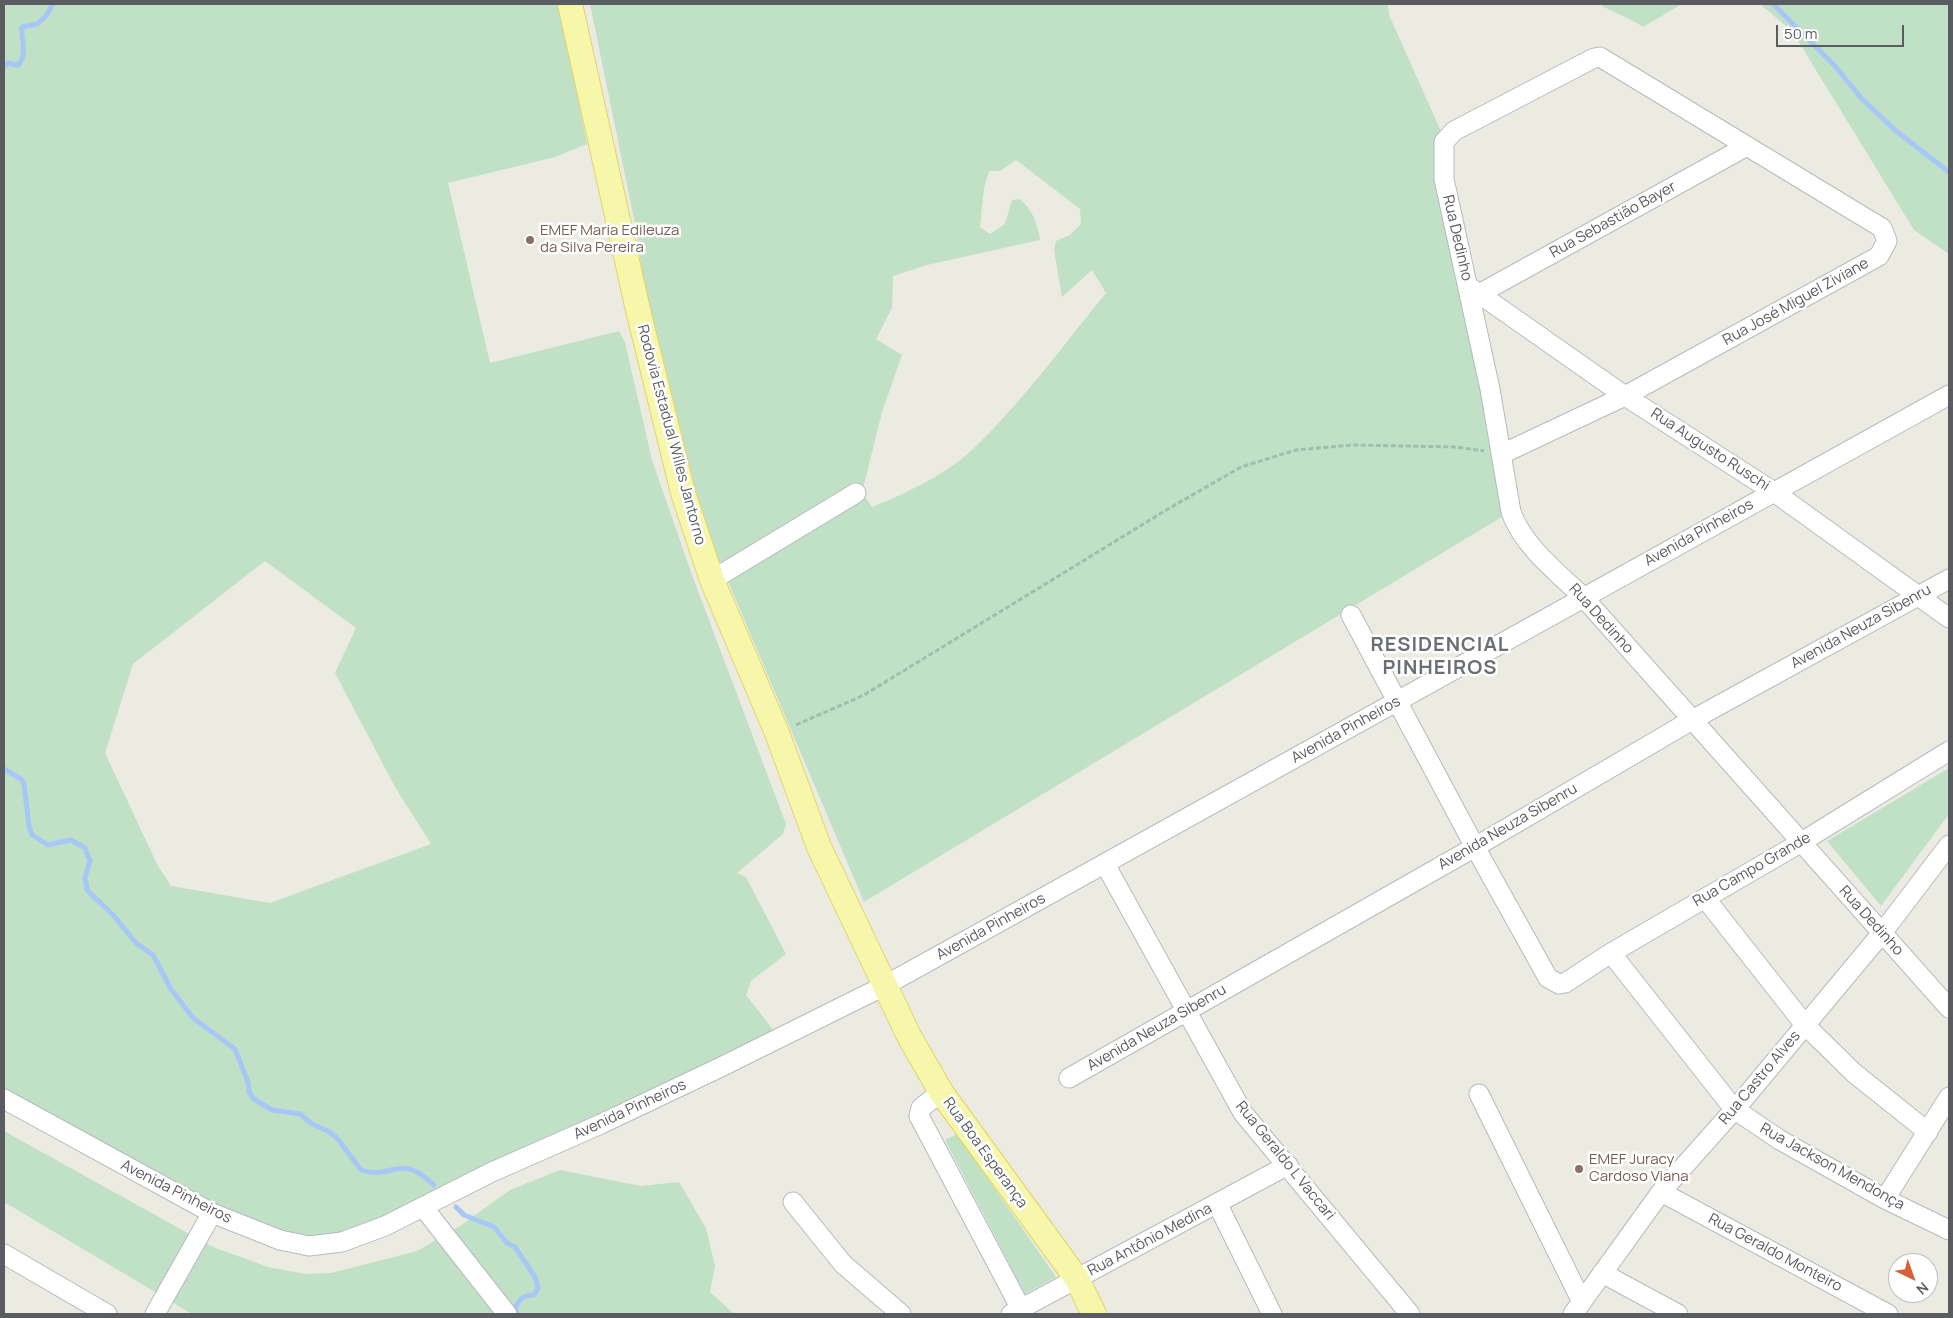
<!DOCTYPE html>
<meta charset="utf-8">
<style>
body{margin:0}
#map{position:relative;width:1953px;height:1318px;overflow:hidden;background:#ecebe2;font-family:Manrope,sans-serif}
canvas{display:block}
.frame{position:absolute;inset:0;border:5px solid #5a5c61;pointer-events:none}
.north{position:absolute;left:1888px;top:1253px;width:50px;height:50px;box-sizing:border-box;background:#fff;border:1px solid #bdbec0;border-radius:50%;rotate:138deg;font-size:14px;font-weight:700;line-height:20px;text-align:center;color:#5a5c61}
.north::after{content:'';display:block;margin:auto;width:18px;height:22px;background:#d9603b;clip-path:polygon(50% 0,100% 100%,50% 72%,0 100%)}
.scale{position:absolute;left:1776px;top:25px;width:128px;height:22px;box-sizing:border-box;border:2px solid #5a5c61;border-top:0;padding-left:6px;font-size:15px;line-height:18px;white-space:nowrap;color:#5a5c61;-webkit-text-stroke:4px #fff;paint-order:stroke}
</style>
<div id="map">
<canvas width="1953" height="1318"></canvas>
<div class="frame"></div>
<div class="north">N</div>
<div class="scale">50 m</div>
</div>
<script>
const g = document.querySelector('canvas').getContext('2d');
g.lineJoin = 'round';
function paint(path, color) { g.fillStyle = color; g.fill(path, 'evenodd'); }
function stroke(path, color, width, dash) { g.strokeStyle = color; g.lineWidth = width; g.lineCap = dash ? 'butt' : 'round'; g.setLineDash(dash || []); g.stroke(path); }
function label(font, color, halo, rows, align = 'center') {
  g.font = font + ' Manrope,sans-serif'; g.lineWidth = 5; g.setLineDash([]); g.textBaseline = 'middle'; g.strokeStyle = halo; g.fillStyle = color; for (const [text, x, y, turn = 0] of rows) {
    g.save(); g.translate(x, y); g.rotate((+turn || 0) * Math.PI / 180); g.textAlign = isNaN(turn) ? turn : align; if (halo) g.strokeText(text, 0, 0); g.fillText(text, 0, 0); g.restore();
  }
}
paint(new Path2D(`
 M4 4H559L587 144 555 157 448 183 490 363 619 331 625 342 652 460 692 575 786 824 783 834 737 873 746 877 786 954 751 981 746 995 774 1031 732 1050 646 1100 447 1201 324 1240 269 1231 116 1160 4 1094ZM265 561 356 628 335 673 395 787 431 844 270 903 171 886 158 866 105 753 133 664Z
 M590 4H1388L1389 15 1444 138 1468 302 1505 515 864 902 727 579 718 573 662 395 634 219ZM1016 160 1080 209 1081 224 1070 235 1056 241 1054 250 1062 297 1092 270 1106 293C1064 344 1024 400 976 446 951 472 905 494 872 507L862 493 882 412 902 355 876 339 892 308 893 276 927 265 1040 240C1037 222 1033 211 1020 199L1012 200 1005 224 990 234 980 227 984 188 989 171H1000Z
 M1599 4H1682L1643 27C1629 17 1613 13 1599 4Z
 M1760 4H1949V254L1914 230 1792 31Z
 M1949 768V814L1881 906 1827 841Z
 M4 1131 213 1247 268 1267 306 1274 331 1273 417 1251 460 1226 510 1190 560 1170 641 1186 679 1182 706 1228 715 1266 710 1292 734 1314H192L4 1202Z
 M957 1134 1056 1277 1025 1294 945 1140Z`), '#c0e1c6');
stroke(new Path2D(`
 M1773 4 1834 65 1862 99 1896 131 1949 172
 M4 67 7 63 18 65C28 54 21 40 22 27L37 24 46 16 53 4
 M4 769 21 779 24 784 29 826 32 835 48 845 71 840 85 848 90 861 85 877 87 890 113 915 136 943 153 955 171 989 193 1018 235 1049 248 1082 249 1092 254 1099 272 1110 300 1114 312 1124 328 1131 337 1138 361 1170C392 1181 399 1151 434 1185
 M456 1207 464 1215 494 1227 507 1243 515 1247 535 1277 538 1288 534 1295C524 1295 520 1298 515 1308L517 1314`), '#a7c7f7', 5);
const minor = new Path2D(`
 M1468 286 1625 396 1774 492 1949 618
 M1479 294 1747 146
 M1502 454 1625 396 1879 256 1887 241 1882 228 1600 57 1594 58 1454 131 1444 142V179L1490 389 1511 512C1523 546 1558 573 1584 598L1949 1008
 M712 580 856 493
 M1351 615 1475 847 1548 978 1559 984 1565 983 1611 953 1800 843 1949 751
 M1105 864 1243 1113 1410 1314
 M1705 898 1805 1025 1854 1073 1928 1132
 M1611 953 1734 1109 1780 1140 1885 1199 1949 1230
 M1069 1078 1475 847 1692 720 1949 579
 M941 1092 921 1108 919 1116 1021 1309
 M1479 1094 1582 1302
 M4 1099 212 1213 280 1240 309 1246 342 1242 385 1226 492 1172 601 1124 721 1067 884 986 1949 395
 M1661 1192 1888 1314
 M1885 1199 1949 1097
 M793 1202 843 1264 901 1314
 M1217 1203 1272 1314
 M423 1207 507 1314
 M4 1254 107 1314
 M1602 1273 1678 1314
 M155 1314 212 1213
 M1011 1314 1288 1165
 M1573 1314 1661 1192 1742 1101 1882 933 1949 845`);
const major = new Path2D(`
 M570 4 638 310 683 493 712 580 777 733 819 847 909 1036 941 1092 1077 1279 1094 1314`);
stroke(minor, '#b7b9bd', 21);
stroke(major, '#e4d463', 26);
stroke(new Path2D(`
 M796 725 864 695 1168 509 1241 467 1296 450 1353 445 1456 447 1484 451`), '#9ac1ac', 3, [5, 2.5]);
stroke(minor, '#fff', 19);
stroke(major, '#f7f7ac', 24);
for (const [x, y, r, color] of [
 [530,240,5,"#8d6e63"],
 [1579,1169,5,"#8d6e63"]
]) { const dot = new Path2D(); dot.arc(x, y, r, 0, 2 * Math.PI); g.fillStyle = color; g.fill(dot); stroke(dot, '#fff', 2); }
label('15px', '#5a5c61', '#fff', [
 ["Rua Sebastião Bayer",1613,220,-29],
 ["Rua Dedinho",1457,238,77],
 ["Rua José Miguel Ziviane",1796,302,-29],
 ["Rodovia Estadual Willes Jantorno",671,435,75],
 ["Rua Augusto Ruschi",1710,450,33],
 ["Avenida Pinheiros",1699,533,-29],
 ["Rua Dedinho",1601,619,48],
 ["Avenida Neuza Sibenru",1861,627,-29],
 ["Avenida Pinheiros",1346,730,-29],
 ["Avenida Neuza Sibenru",1508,827,-30],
 ["Rua Campo Grande",1752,870,-30],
 ["Rua Dedinho",1871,921,48],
 ["Avenida Pinheiros",991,927,-29],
 ["Avenida Neuza Sibenru",1157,1028,-30],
 ["Rua Castro Alves",1760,1078,-50],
 ["Avenida Pinheiros",630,1110,-25],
 ["Rua Boa Esperança",985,1153,54],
 ["Rua Geraldo L Vaccari",1285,1161,51],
 ["Rua Jackson Mendonça",1832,1167,29],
 ["Avenida Pinheiros",176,1192,27],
 ["Rua Antônio Medina",1150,1240,-28],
 ["Rua Geraldo Monteiro",1775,1253,28]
]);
label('15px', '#785e54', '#fff', [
 ["EMEF Maria Edileuza",540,231],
 ["da Silva Pereira",540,248],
 ["EMEF Juracy",1589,1160],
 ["Cardoso Viana",1589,1177]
], 'left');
g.letterSpacing = '1px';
label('bold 20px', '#6b6e73', '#fff', [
 ["RESIDENCIAL",1440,645],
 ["PINHEIROS",1440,668]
]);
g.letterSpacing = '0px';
</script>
